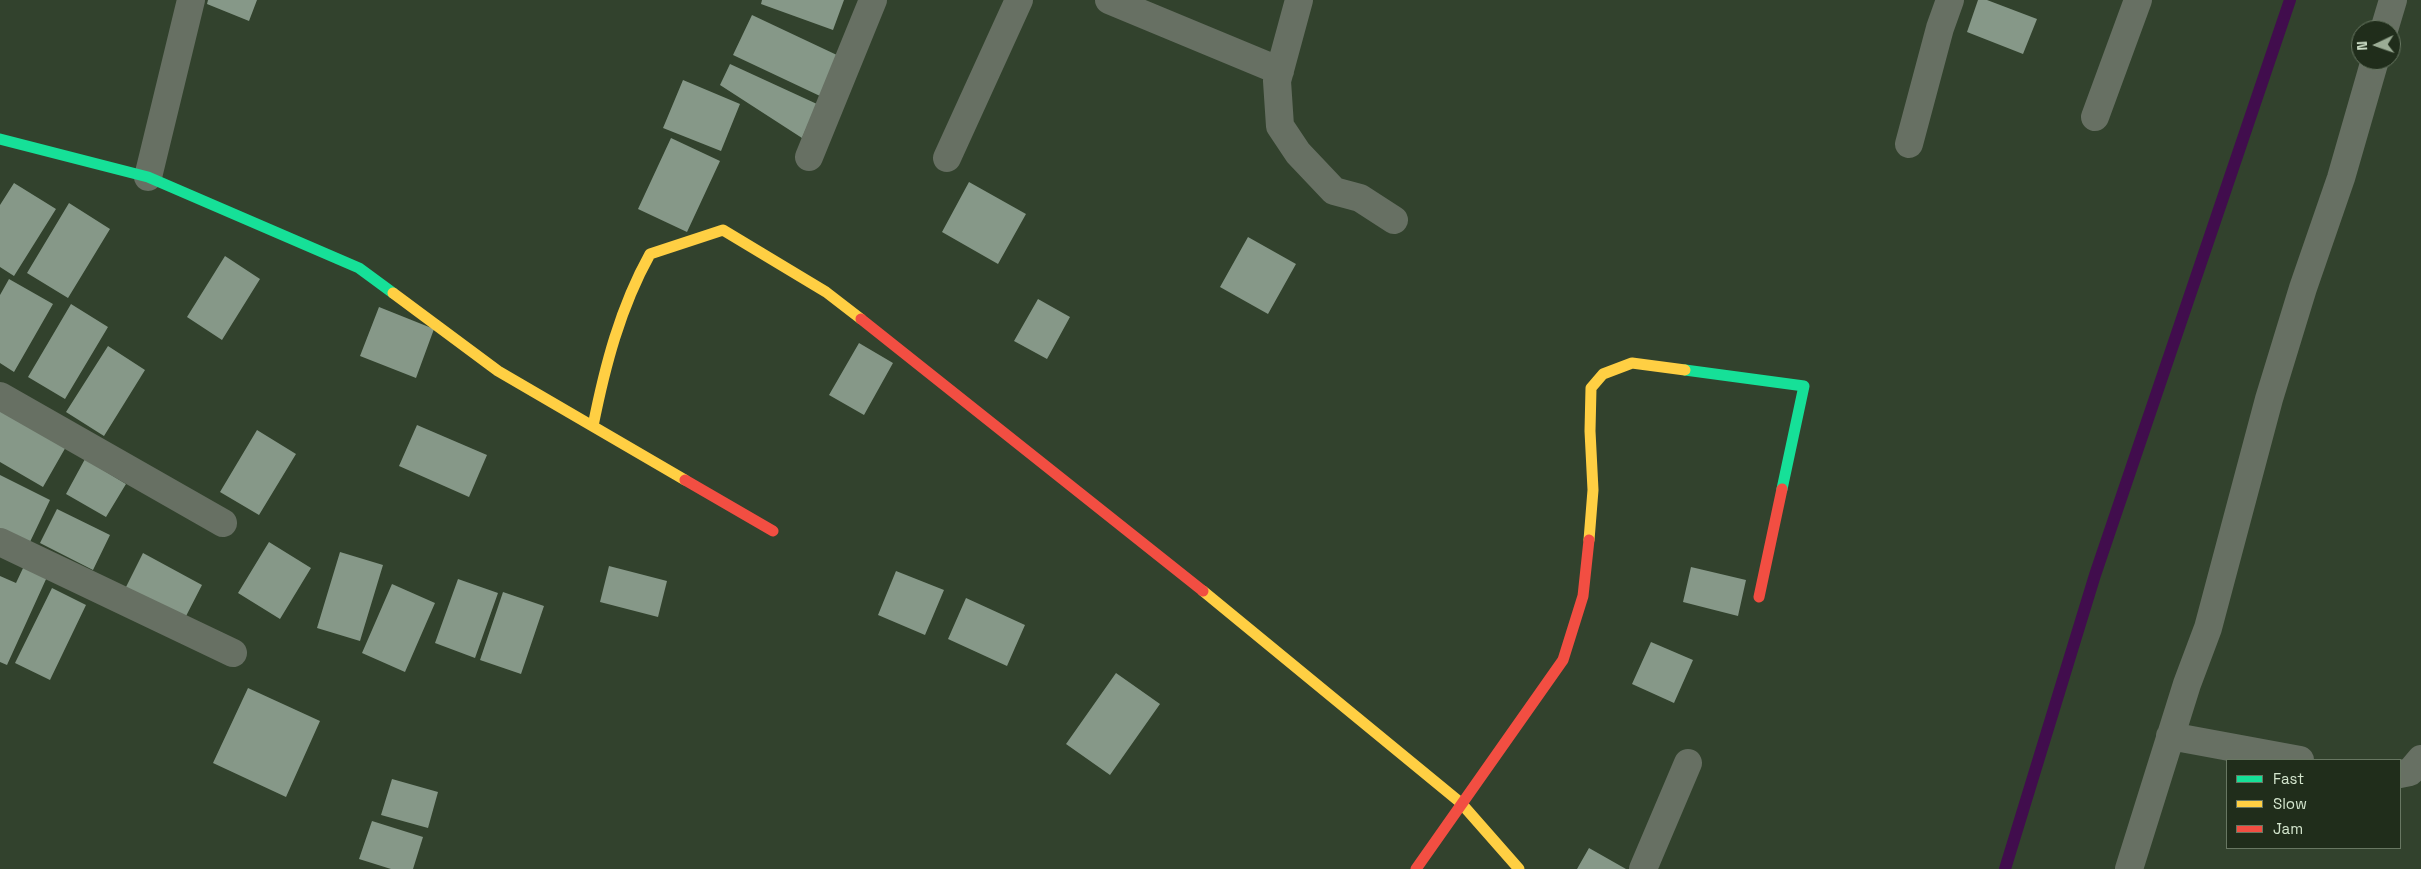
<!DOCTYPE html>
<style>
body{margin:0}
#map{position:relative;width:2421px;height:869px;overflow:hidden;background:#32422d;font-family:"Space Grotesk",sans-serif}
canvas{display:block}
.legend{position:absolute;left:2226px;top:759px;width:175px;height:90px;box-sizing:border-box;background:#202d1b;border:1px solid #687762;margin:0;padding:6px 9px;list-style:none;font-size:15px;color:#d3e5cd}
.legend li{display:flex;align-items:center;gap:10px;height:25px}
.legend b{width:25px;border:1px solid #687762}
.north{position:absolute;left:2351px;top:20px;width:50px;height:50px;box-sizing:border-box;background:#202d1b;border:1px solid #687762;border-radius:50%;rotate:267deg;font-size:14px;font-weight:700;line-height:20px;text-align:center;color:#d3e5cd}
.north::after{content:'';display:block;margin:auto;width:18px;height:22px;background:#9bac95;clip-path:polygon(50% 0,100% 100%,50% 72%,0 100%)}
</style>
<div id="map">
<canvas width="2421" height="869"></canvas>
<ul class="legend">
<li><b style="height:6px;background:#16e098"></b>Fast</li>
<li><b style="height:6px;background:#ffcf43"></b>Slow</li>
<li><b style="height:6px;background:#f24e42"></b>Jam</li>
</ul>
<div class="north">N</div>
</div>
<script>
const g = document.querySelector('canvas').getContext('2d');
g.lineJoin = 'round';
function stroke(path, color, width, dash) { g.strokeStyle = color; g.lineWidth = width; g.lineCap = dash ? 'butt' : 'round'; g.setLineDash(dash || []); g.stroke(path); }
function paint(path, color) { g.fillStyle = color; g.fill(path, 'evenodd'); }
stroke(new Path2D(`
 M2005 869 2095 575 2290 0`), '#410d4d', 12);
paint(new Path2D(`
 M208 0H257L249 21 207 4Z
 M762 0H844L833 30 761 4Z
 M1978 0H1987L2037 19 2023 54 1967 32Z
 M752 15 839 56 820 96 733 55Z
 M730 64 817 104 802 138 720 85Z
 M683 80 740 104 721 151 663 128Z
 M671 138 720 161 687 232 638 209Z
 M969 182 1026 214 998 264 942 232Z
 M14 183 56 209 14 276 0 267V205Z
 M69 203 110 229 68 298 27 273Z
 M1248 237 1296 264 1268 314 1220 287Z
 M225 256 260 279 222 340 187 317Z
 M9 279 53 304 14 372 0 363V295Z
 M1038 299 1070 317 1047 359 1014 341Z
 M71 304 108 327 65 399 28 377Z
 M379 307 434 329 416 378 360 356Z
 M859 343 893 363 864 415 829 395Z
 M108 346 145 370 104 436 66 412Z
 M0 407 67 445 43 487 0 462Z
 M417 425 487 455 469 497 399 466Z
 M257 430 296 454 259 515 220 492Z
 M85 459 126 484 106 517 66 494Z
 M0 475 50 500 29 544 0 530Z
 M57 509 110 535 93 570 40 543Z
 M269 542 311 568 280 619 238 593Z
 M340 552 383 565 360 641 317 628Z
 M143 553 202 585 184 620 125 589Z
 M24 566 47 577 7 665 0 662V576L16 583Z
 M609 566 667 581 658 617 600 602Z
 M1691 567 1746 580 1738 616 1683 602Z
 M896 571 944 590 925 635 878 615Z
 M458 579 498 593 475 658 435 643Z
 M392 584 435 603 405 672 362 653Z
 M52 588 86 605 50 680 15 663Z
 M503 592 544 606 521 674 480 660Z
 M966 598 1025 625 1007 666 948 639Z
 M1651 642 1693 660 1674 703 1632 684Z
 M1116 673 1160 704 1110 775 1066 744Z
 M248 688 320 721 286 797 213 763Z
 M392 779 438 792 428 828 381 815Z
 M372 821 423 837 413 869H391L359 859Z
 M1589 848 1626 869H1577Z`), '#869888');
stroke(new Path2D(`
 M1109 0 1280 71
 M1299 0 1277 81 1280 126 1298 153 1334 191 1360 198 1394 220
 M2384 30 2393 0
 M2095 117 2138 0
 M1909 144 1940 28 1950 0
 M809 157 873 0
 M947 158 1019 0
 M148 177 191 0
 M0 396 223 523
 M0 542 233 653
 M2170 736 2300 760
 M2400 774 2410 772 2421 759
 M1643 869 1688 763
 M2129 869 2187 684 2208 628 2269 399 2303 288 2341 178 2375 60`), '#677063', 28);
stroke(new Path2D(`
 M0 139 148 177 359 268 393 293
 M1685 370 1804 386 1782 489`), '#16e098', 11);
stroke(new Path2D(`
 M393 293 498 371 685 480
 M593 426C605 366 620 308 650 254L723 230 826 292 861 319
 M1589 540 1593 490 1590 431 1591 388 1603 374 1632 363 1685 370
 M1203 591 1461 803 1519 869`), '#ffcf43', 11);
stroke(new Path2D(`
 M861 319 1203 591
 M685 480 773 531
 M1759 597 1782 489
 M1416 869 1563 660 1583 596 1589 540`), '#f24e42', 11);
</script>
